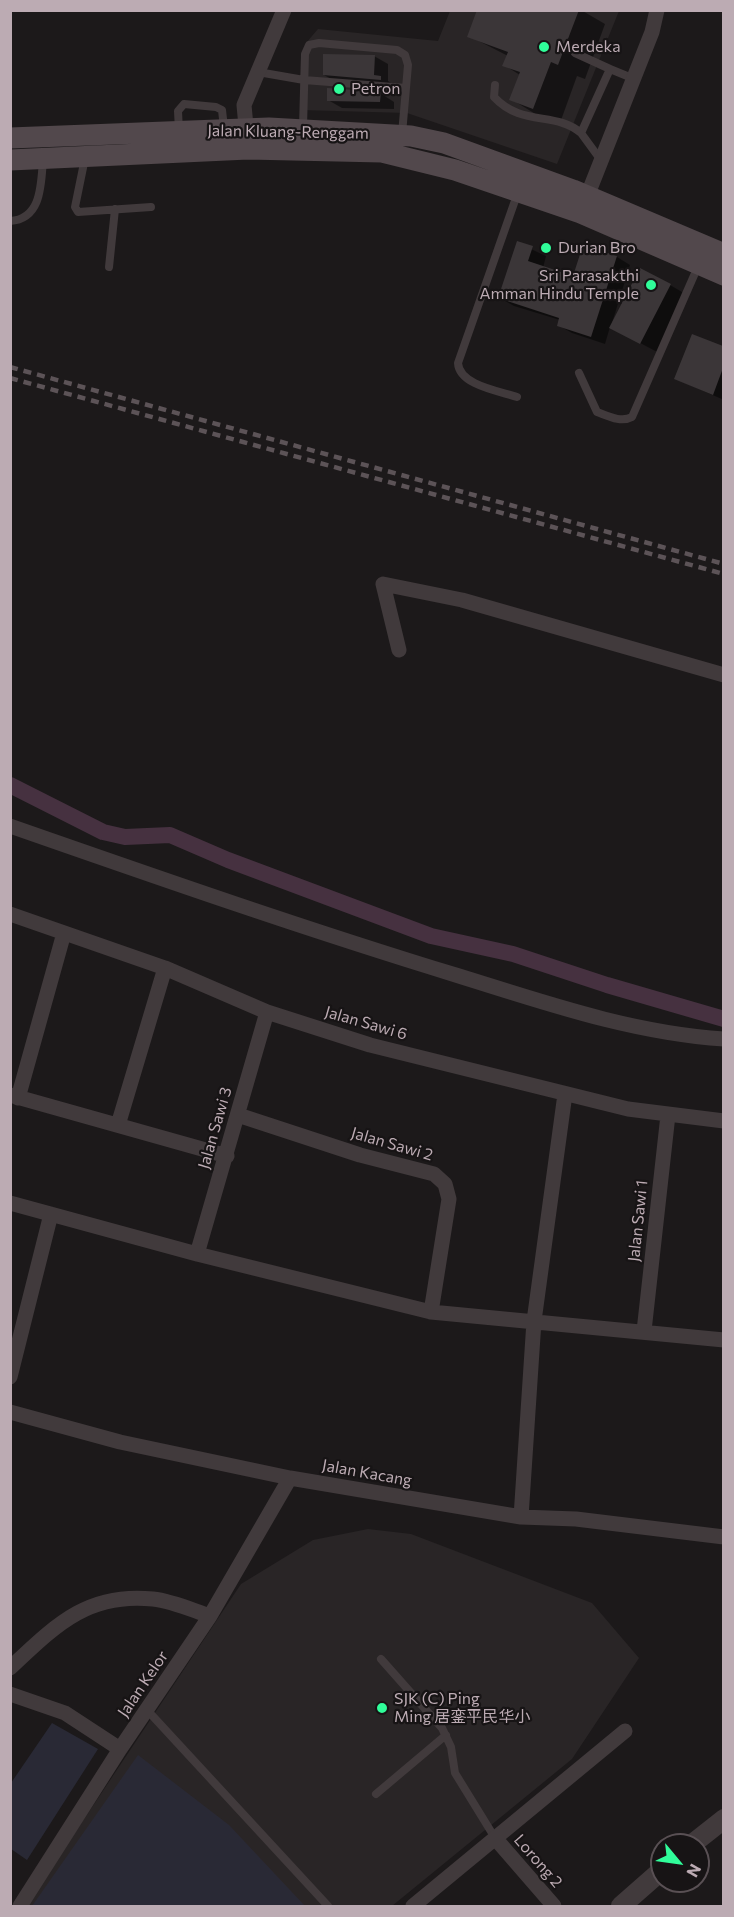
<!DOCTYPE html>
<meta charset="utf-8">
<style>
body{margin:0}
#map{position:relative;width:734px;height:1917px;overflow:hidden;background:#1c191a;font-family:Commissioner,sans-serif}
canvas{display:block}
.frame{position:absolute;inset:0;border:12px solid #bcabb3;pointer-events:none}
.north{position:absolute;left:650px;top:1833px;width:60px;height:60px;box-sizing:border-box;background:#171415;border:2px solid #595054;border-radius:50%;rotate:119deg;font-size:16px;font-weight:700;line-height:24px;text-align:center;color:#bcabb3}
.north::after{content:'';display:block;margin:auto;width:21px;height:27px;background:#30fd9a;clip-path:polygon(50% 0,100% 100%,50% 72%,0 100%)}
</style>
<div id="map">
<canvas width="734" height="1917"></canvas>
<div class="frame"></div>
<div class="north">N</div>
</div>
<script>
const g = document.querySelector('canvas').getContext('2d');
g.lineJoin = 'round';
function paint(path, color) { g.fillStyle = color; g.fill(path, 'evenodd'); }
function stroke(path, color, width, dash) { g.strokeStyle = color; g.lineWidth = width; g.lineCap = dash ? 'butt' : 'round'; g.setLineDash(dash || []); g.stroke(path); }
function label(font, color, halo, rows, align = 'center') {
  g.font = font + ' Commissioner,"Noto Sans SC",sans-serif'; g.lineWidth = 4.5; g.setLineDash([]); g.textBaseline = 'middle'; g.strokeStyle = halo; g.fillStyle = color; for (const [text, x, y, turn = 0] of rows) {
    g.save(); g.translate(x, y); g.rotate((+turn || 0) * Math.PI / 180); g.textAlign = isNaN(turn) ? turn : align; if (halo) g.strokeText(text, 0, 0); g.fillText(text, 0, 0); g.restore();
  }
}
paint(new Path2D(`
 M450 11H619L557 164 407 113 300 110 301 56 306 43 318 29 438 41Z
 M368 1529 411 1534 592 1603 639 1658 572 1759 392 1906H26L241 1584 313 1540Z`), '#292526');
paint(new Path2D(`
 M52 1723 98 1749 27 1860 11 1849V1783Z
 M138 1755 229 1825 305 1906H32Z`), '#292935');
paint(new Path2D(`
 M479 10H581L605 24 585 79 577 76 560 123 537 115 511 99 520 75 504 65 508 56 469 36Z
 M374 56 388 64V81L394 85 338 83 324 75Z
 M380 93 394 102V109L342 108 328 100Z
 M518 243 546 256 543 268 574 278 584 247 617 257 630 265 612 323 670 285 689 296 659 353 610 327 605 344 572 333 558 325 560 320 514 306 500 298Z
 M692 336 724 348V400L676 379Z`), '#0007');
stroke(new Path2D(`
 M10 785 103 832 125 837 170 835 228 860 431 936 513 954 607 985 724 1019`), '#463140', 16);
paint(new Path2D(`
 M477 10H579L558 65 551 62 533 109 509 100 520 72 502 66 508 52 467 37Z
 M323 54 375 55 374 75 381 76V80L323 75Z
 M327 88 381 92 380 102 327 101Z
 M517 241 533 246 528 261 573 276 583 245 617 256 591 337 557 326 559 318 498 298Z
 M640 268 671 284 640 344 609 328Z
 M692 334 723 346V368L713 395 674 379Z`), '#3b3638');
stroke(new Path2D(`
 M575 53 610 69
 M258 72 304 80 406 88
 M495 85 494 97C522 127 555 111 581 133
 M303 127 305 54 309 45 319 43 397 50 405 55 408 65 402 134
 M179 131 178 111 184 104 216 107 222 110 224 128
 M85 158 75 207 78 212 151 207
 M600 159 581 133 610 69 632 78
 M10 221C42 219 41 184 43 159
 M109 267 115 209
 M579 373 597 412C608 416 621 423 632 417L699 264
 M517 397C499 391 459 385 458 363L518 192
 M381 1659 442 1728 451 1747 455 1773 495 1838
 M148 1711 328 1906
 M376 1794 446 1735`), '#413a3c', 8);
stroke(new Path2D(`
 M247 137 244 105 284 10
 M584 204 652 32 657 10
 M399 650 383 584 462 600 724 675
 M10 826C159 878 308 930 459 976 546 1003 632 1033 724 1039
 M10 914 165 968 267 1012 370 1045 628 1109 724 1121
 M10 1095 227 1156
 M18 1098 64 933
 M238 1115 360 1155 434 1174 445 1184 449 1199 431 1312
 M118 1125 165 968
 M10 1203 197 1254 431 1312 724 1340
 M197 1254 267 1012
 M644 1331 668 1115
 M10 1377 51 1214
 M10 1412 120 1442 290 1478 521 1517 576 1519 724 1537
 M521 1517 534 1321 565 1094
 M10 1668C55 1626 87 1592 153 1599 172 1601 192 1610 210 1616
 M10 1694 65 1713 120 1749
 M495 1838 554 1906
 M20 1906 120 1749 210 1616 290 1478
 M413 1906 625 1731`), '#413a3c', 15);
stroke(new Path2D(`
 M691 1845 724 1819
 M621 1906 662 1870`), '#413a3c', 20);
stroke(new Path2D(`
 M10 138 269 128 411 136 444 143 573 190 724 254
 M10 160 248 149 382 152 455 170 581 213 724 275`), '#52484c', 21);
stroke(new Path2D(`
 M10 367 724 564
 M10 378 724 574`), '#5c5357', 4.5, [8, 6]);
for (const [x, y, r, color] of [
 [544,47,6,"#30fd9a"],
 [339,89,6,"#30fd9a"],
 [546,248,6,"#30fd9a"],
 [651,285,6,"#30fd9a"],
 [382,1708,6,"#30fd9a"]
]) { const dot = new Path2D(); dot.arc(x, y, r, 0, 2 * Math.PI); g.fillStyle = color; g.fill(dot); stroke(dot, '#171415', 2); }
label('16px', '#bcabb3', '#171415', [
 ["Merdeka",556,47],
 ["Petron",351,89],
 ["Durian Bro",558,248],
 ["Sri Parasakthi",639,276,"right"],
 ["Amman Hindu Temple",639,294,"right"],
 ["SJK (C) Ping",394,1699],
 ["Ming 居銮平民华小",394,1717]
], 'left');
label('16px', '#bcabb3', '#171415', [
 ["Jalan Kluang-Renggam",288,132,1],
 ["Jalan Sawi 6",366,1023,16],
 ["Jalan Sawi 3",215,1128,-74],
 ["Jalan Sawi 2",392,1144,16],
 ["Jalan Sawi 1",638,1221,-84],
 ["Jalan Kacang",367,1473,10],
 ["Jalan Kelor",143,1684,-56],
 ["Lorong 2",538,1861,49]
]);
</script>
